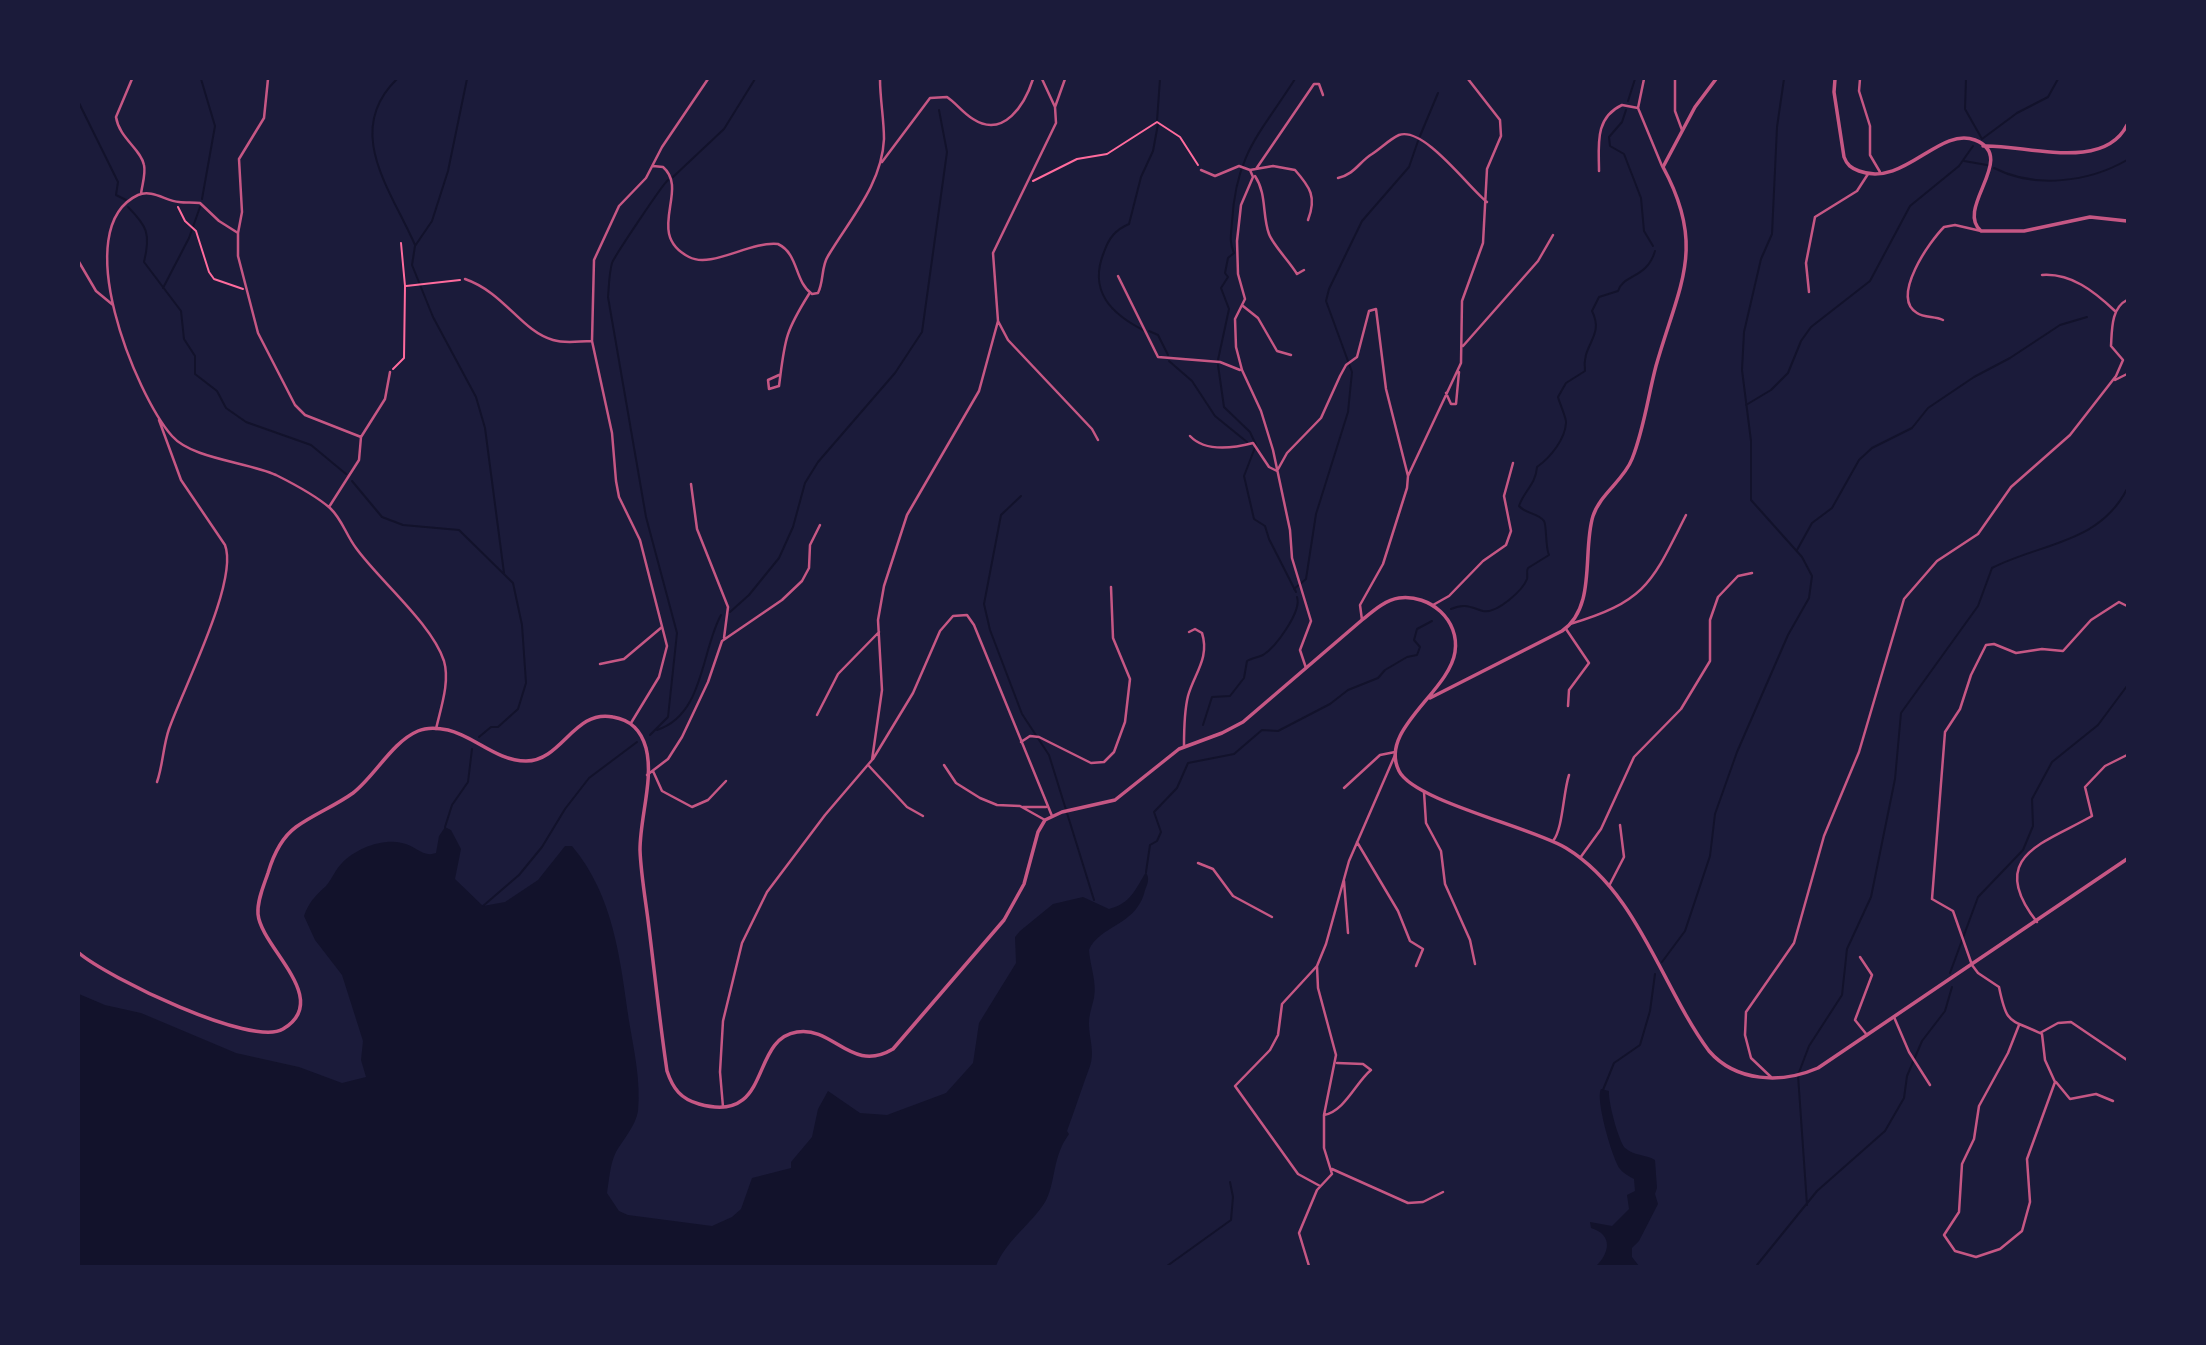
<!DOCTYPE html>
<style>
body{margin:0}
#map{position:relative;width:2206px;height:1345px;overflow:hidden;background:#1b1b3a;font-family:Montserrat,sans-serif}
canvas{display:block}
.frame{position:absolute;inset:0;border:80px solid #1b1b3a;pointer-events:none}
</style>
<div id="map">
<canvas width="2206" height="1345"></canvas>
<div class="frame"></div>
</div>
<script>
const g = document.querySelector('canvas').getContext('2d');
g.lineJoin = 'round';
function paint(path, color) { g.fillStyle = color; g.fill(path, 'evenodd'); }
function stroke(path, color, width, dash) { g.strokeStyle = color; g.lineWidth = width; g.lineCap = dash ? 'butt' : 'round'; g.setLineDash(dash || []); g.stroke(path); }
paint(new Path2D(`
 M445 827 451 830 461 849 455 879 483 906 505 902 538 880 565 846H572C614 896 620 959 629 1021 634 1050 641 1082 638 1111 636 1125 623 1140 616 1152 610 1164 609 1181 607 1193L619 1211 628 1215 712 1226 732 1217 741 1209 752 1178 791 1168V1162L812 1137 818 1109 828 1091 860 1113 887 1115 946 1093 973 1063 979 1023 1016 963 1015 937 1020 931 1053 904 1083 897 1109 909C1131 903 1135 890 1146 872 1151 881 1146 885 1144 894 1134 926 1099 926 1089 950 1090 966 1097 982 1094 998 1092 1007 1089 1014 1089 1024 1089 1038 1095 1052 1090 1066 1082 1088 1075 1109 1067 1131L1069 1134C1050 1160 1057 1189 1041 1208 1027 1227 1005 1243 996 1266H79V994L105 1005 141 1013 236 1053 299 1067 342 1083 366 1077 361 1060 363 1041 342 975 315 940 304 916C309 902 315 896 326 886 332 879 335 870 342 863 355 849 382 838 402 843 415 845 423 858 436 853L439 836Z
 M1601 1089 1609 1091C1608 1102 1619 1142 1625 1148 1634 1156 1645 1154 1655 1160L1657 1188 1655 1194 1658 1204 1639 1241 1632 1248V1257L1639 1266H1596C1609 1254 1614 1235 1591 1228L1590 1222 1612 1226 1629 1209 1627 1195 1635 1191 1634 1179C1629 1176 1624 1174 1620 1169 1612 1158 1595 1098 1601 1089Z`), '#12122b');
stroke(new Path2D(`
 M201 79 215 126 202 199
 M397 79C343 131 391 190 415 245
 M467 79 448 171 432 221 415 246 412 265 433 317 476 397 485 428 504 573
 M1966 79 1965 109 1982 139 2017 113 2048 97 2058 79
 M1628 101 1635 79
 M79 103 118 182 116 195 126 200
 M1626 110 1622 122 1609 137 1610 146 1624 154 1641 198 1644 231 1653 246
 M1157 121 1160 79
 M1420 136 1438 93
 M1964 161 1987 165
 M1994 168C2035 189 2089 182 2127 160
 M673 177 724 129 755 79
 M128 207C147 226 151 234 144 262L181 311 184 339 195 356V374L217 391 226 408 246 422 311 445 346 474
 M163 288 189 238 200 207
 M1145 331C1111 314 1088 291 1104 252 1109 238 1115 230 1129 224L1141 177 1153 151 1158 124
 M1149 331 1158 335 1168 355
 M1218 360 1229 309 1221 288 1228 277 1225 273 1228 258 1234 253C1229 241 1231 236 1232 222 1236 153 1260 134 1295 79
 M1169 361 1192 381 1215 416 1247 442
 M1218 365 1224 407 1250 432 1256 445 1244 476 1254 519 1265 526 1269 539 1296 592
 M1746 405 1771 390 1788 373 1801 341 1811 327 1870 281 1910 206 1959 166 1973 146
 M352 481 382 517 403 525 459 530 513 583 522 625 526 683 518 709 498 727H491L479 737
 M1021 496 1001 515 984 604 990 630 1022 714 1049 755 1094 900
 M1797 550 1812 523 1832 508 1859 460 1872 448 1912 428 1928 408 1974 377 2010 358 2060 325 2087 317
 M1294 589 1306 579 1316 514 1348 412 1352 372 1326 301 1329 289 1362 221 1409 167 1418 141
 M1451 609C1465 603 1470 607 1483 611 1497 614 1523 590 1527 579 1528 575 1526 571 1528 568L1549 555C1545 546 1547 526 1544 521 1538 513 1526 514 1519 506 1524 491 1536 484 1537 467 1551 457 1565 439 1566 423 1567 419 1559 402 1558 397L1566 383 1585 371C1581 344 1605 337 1592 311L1599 297 1618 291C1623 274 1647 279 1655 251
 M730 612 749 595 779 558 793 527 805 483 818 462 895 373 922 332 947 152 939 110
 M1203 725 1212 697 1230 696 1244 678 1247 661C1252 658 1259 657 1263 655 1276 647 1302 611 1297 597
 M657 730C704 715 701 651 721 615
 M650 735 668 717 677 633 646 517 608 297C609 286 609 274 612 263 614 257 662 185 668 180
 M445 827 452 805 468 782 472 749
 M1146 872 1150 845 1157 841 1161 832 1154 812 1177 788 1188 763 1234 754 1262 730 1278 731 1330 704 1348 690 1378 678 1385 670 1407 657 1417 655 1420 647 1414 640 1417 629 1432 621
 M483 906 519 875 542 847 565 809 589 778 637 742
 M1662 962 1685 931 1710 856 1715 814 1737 752 1788 635 1809 598 1812 576 1802 557 1751 500V441L1742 370 1744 332 1761 259 1772 234 1777 127 1784 79
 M1950 973 1978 897 2023 850 2033 826 2032 799 2052 762 2098 725 2127 686
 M1603 1090 1614 1063 1640 1045 1650 1011 1655 974
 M1807 1205 1798 1075 1809 1046 1842 995 1847 949 1871 897 1895 779 1901 713 1978 606 1992 568C2040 543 2099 544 2127 489
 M1757 1265 1817 1191 1885 1131 1904 1098 1907 1076 1922 1041 1945 1011 1952 987
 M1167 1266 1231 1220 1233 1197 1230 1182`), '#12122b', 2);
stroke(new Path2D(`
 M1033 181 1077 159 1107 154 1157 122 1180 137 1198 165
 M178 207 185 221 196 231 209 272 214 279 243 289
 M406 286 460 280
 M393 369 404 358 405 286 401 243`), '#ff6b9d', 2);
stroke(new Path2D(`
 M132 79 116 117C119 138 141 149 144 165 146 174 142 185 141 194
 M268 79 264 118 239 159 242 212 238 233 219 221 200 203C193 202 186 203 179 202 166 201 152 189 138 195 67 228 136 395 172 436 192 459 248 462 276 475 294 484 315 495 330 508 342 519 346 535 356 548 379 580 432 624 444 661 450 682 441 707 436 729
 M1675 79V111L1682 130
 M1860 79 1859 91 1870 126V155L1880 172
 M1055 107 1065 79
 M1638 108 1662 166
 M1638 108 1644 79
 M882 162 930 98 947 97C956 103 963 113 973 119 1004 139 1025 104 1033 79
 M653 166 663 167C690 190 644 234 689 257 711 269 750 241 778 244 799 254 794 281 812 294L818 293C824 281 821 267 828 256 850 219 882 184 884 139 884 119 880 99 880 79
 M1256 169 1314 84H1319L1323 95
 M1201 170 1215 176 1239 166 1250 170 1253 177 1241 205 1237 241 1238 274 1245 299 1235 319 1236 347 1242 370 1261 411 1273 450 1290 530 1292 558 1311 621 1300 650 1306 668
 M1250 170 1273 166 1295 170C1310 187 1317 197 1308 220
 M1599 171C1599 146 1594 118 1622 105L1638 108
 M1255 176C1267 194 1262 215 1269 234 1273 245 1290 262 1297 274L1304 270
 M1338 178C1355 174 1359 162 1372 154 1381 148 1390 139 1399 135 1424 126 1469 188 1487 202
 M238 233V256L258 333 295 405 305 415 361 437
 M79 262 96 291 113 305
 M2042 275C2071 273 2094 291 2115 311
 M1118 276 1158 357 1220 362 1240 370
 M465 279C505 293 521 331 553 340 566 344 579 341 591 341
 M1809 292 1806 263 1815 217 1857 191 1868 174
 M1243 306 1258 318 1277 351 1291 355
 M1943 320C1935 316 1924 318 1917 313 1890 297 1930 241 1944 227L1955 225 1981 231
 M998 321 1008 340 1092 429 1098 440
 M1463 346 1538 261 1553 235
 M779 375 768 380 769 389 779 386C785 340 784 334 809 294
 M2115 380 2127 374
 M1446 393 1451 404H1456L1459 372
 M1190 436C1205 452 1234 448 1253 443L1269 467 1277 471 1287 453 1321 418 1340 376 1346 365 1357 357 1369 311 1376 309 1386 389 1408 476
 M691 484 697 529 728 607 724 638
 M329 507 359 460 361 437 385 399 390 372
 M1433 605 1449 596 1483 561 1506 545 1511 531 1504 496 1513 463
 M1362 620 1360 605 1383 564 1407 488 1408 476 1461 363 1462 301 1483 243 1487 169 1501 136 1500 120 1468 79
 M1570 624C1647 601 1652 582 1686 515
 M1566 629 1589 663 1569 690 1568 706
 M600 664 624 659 662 627
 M817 715 838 674 879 632
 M631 723 659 677 667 646 640 540 619 497 616 481 612 433 592 341 594 260 619 206 646 178 662 147 708 79
 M1021 742 1030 736 1039 737 1091 763 1104 762 1114 752 1125 722 1130 679 1113 638 1111 587
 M1184 746C1184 730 1184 712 1188 696 1194 674 1210 658 1202 633L1195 629 1189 632
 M873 759 913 693 940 631 953 616 967 615 974 625 1052 816
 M944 765 956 783 980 798 997 805 1020 806 1045 820
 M869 766 907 807 923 816
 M653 771 662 791 692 807 708 800 726 781
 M647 775 668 759 682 737 708 682 722 641 782 600 802 581 809 568 810 545 820 525
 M157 782C163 765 163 746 169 729 182 691 239 581 225 545L181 480 159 420
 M1344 788 1380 755 1395 752
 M1424 792 1426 823 1441 851 1445 884 1470 940 1475 964
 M1023 807H1046
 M1553 841C1563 829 1563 793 1569 775
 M1357 842 1398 911 1410 941 1423 949 1416 966
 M1580 858 1601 829 1634 757 1681 709 1710 661V620L1718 597 1738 576 1752 573
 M1198 863 1213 869 1233 896 1272 917
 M1344 881 1348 933
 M1609 886 1624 857 1620 825
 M2037 922C1985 856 2045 843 2092 816L2085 787 2105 766 2127 755
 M1860 957 1872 975 1855 1020 1867 1035
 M1317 966 1282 1004 1278 1035 1270 1050 1235 1086 1298 1174 1320 1186
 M1894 1017 1909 1052 1930 1085
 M2019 1025 2008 1053 1979 1106 1974 1139 1962 1164 1959 1212 1944 1235 1955 1251 1976 1257 2000 1249 2022 1231 2030 1202 2027 1159 2055 1082 2045 1060 2042 1034C2009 1018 2007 1026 1999 987L1978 973 1972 965 1953 911 1932 899 1945 732 1960 709 1971 675 1986 645 1994 644 2016 653 2042 649 2063 651 2091 620 2119 602 2127 606
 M2040 1033 2058 1023 2071 1022 2127 1060
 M1771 1077 1751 1058 1745 1035 1746 1012 1794 943 1824 836 1859 752 1904 599 1937 561 1978 534 2011 487 2070 435 2116 376 2123 360 2111 346C2112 330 2111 308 2127 300
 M2056 1082 2070 1099 2096 1094 2113 1101
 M723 1107 720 1072 723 1021 742 943 767 892 825 815 872 760 882 690 878 620 884 586 907 515 979 391 998 321 993 253 1056 123 1055 107 1042 79
 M1324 1115C1345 1111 1356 1082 1371 1070L1363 1064 1337 1063
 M1332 1169 1408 1203 1423 1202 1443 1192
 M1309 1266 1299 1233 1317 1190 1332 1174 1324 1148V1115L1336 1055 1318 988 1317 966 1326 944 1349 861 1395 755`), '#c65784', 2.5);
stroke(new Path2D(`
 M1835 79 1834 92 1844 157C1847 165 1851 168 1859 171 1904 188 1939 126 1975 140 2019 157 1954 208 1981 231H2024L2090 217 2127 221
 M1983 146C2023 144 2103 173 2127 125
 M1430 698 1562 631C1597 607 1582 551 1593 516 1600 494 1624 480 1632 459 1644 429 1648 396 1656 366 1679 285 1707 248 1663 167L1695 107 1716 79
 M79 953C107 977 252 1048 283 1029 333 999 261 948 258 914 257 900 264 885 268 873 273 856 281 838 296 827 314 814 335 806 353 793 375 776 392 742 418 731 427 727 439 728 448 730 474 736 497 761 526 761 562 761 574 709 613 717 631 720 641 730 646 748 654 779 640 817 640 850 641 876 646 902 649 928 655 976 660 1024 667 1071 673 1089 681 1099 699 1104 773 1125 749 1039 797 1032 834 1026 851 1074 893 1049L1004 920 1024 884 1038 832 1045 820 1062 812 1115 800 1179 749 1222 733 1243 722 1362 620C1373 611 1385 600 1399 598 1430 594 1460 620 1455 652 1449 692 1378 730 1399 771 1414 801 1531 827 1566 848 1638 892 1661 986 1709 1051 1736 1082 1781 1084 1818 1068L2127 859`), '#c65784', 3.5);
</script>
